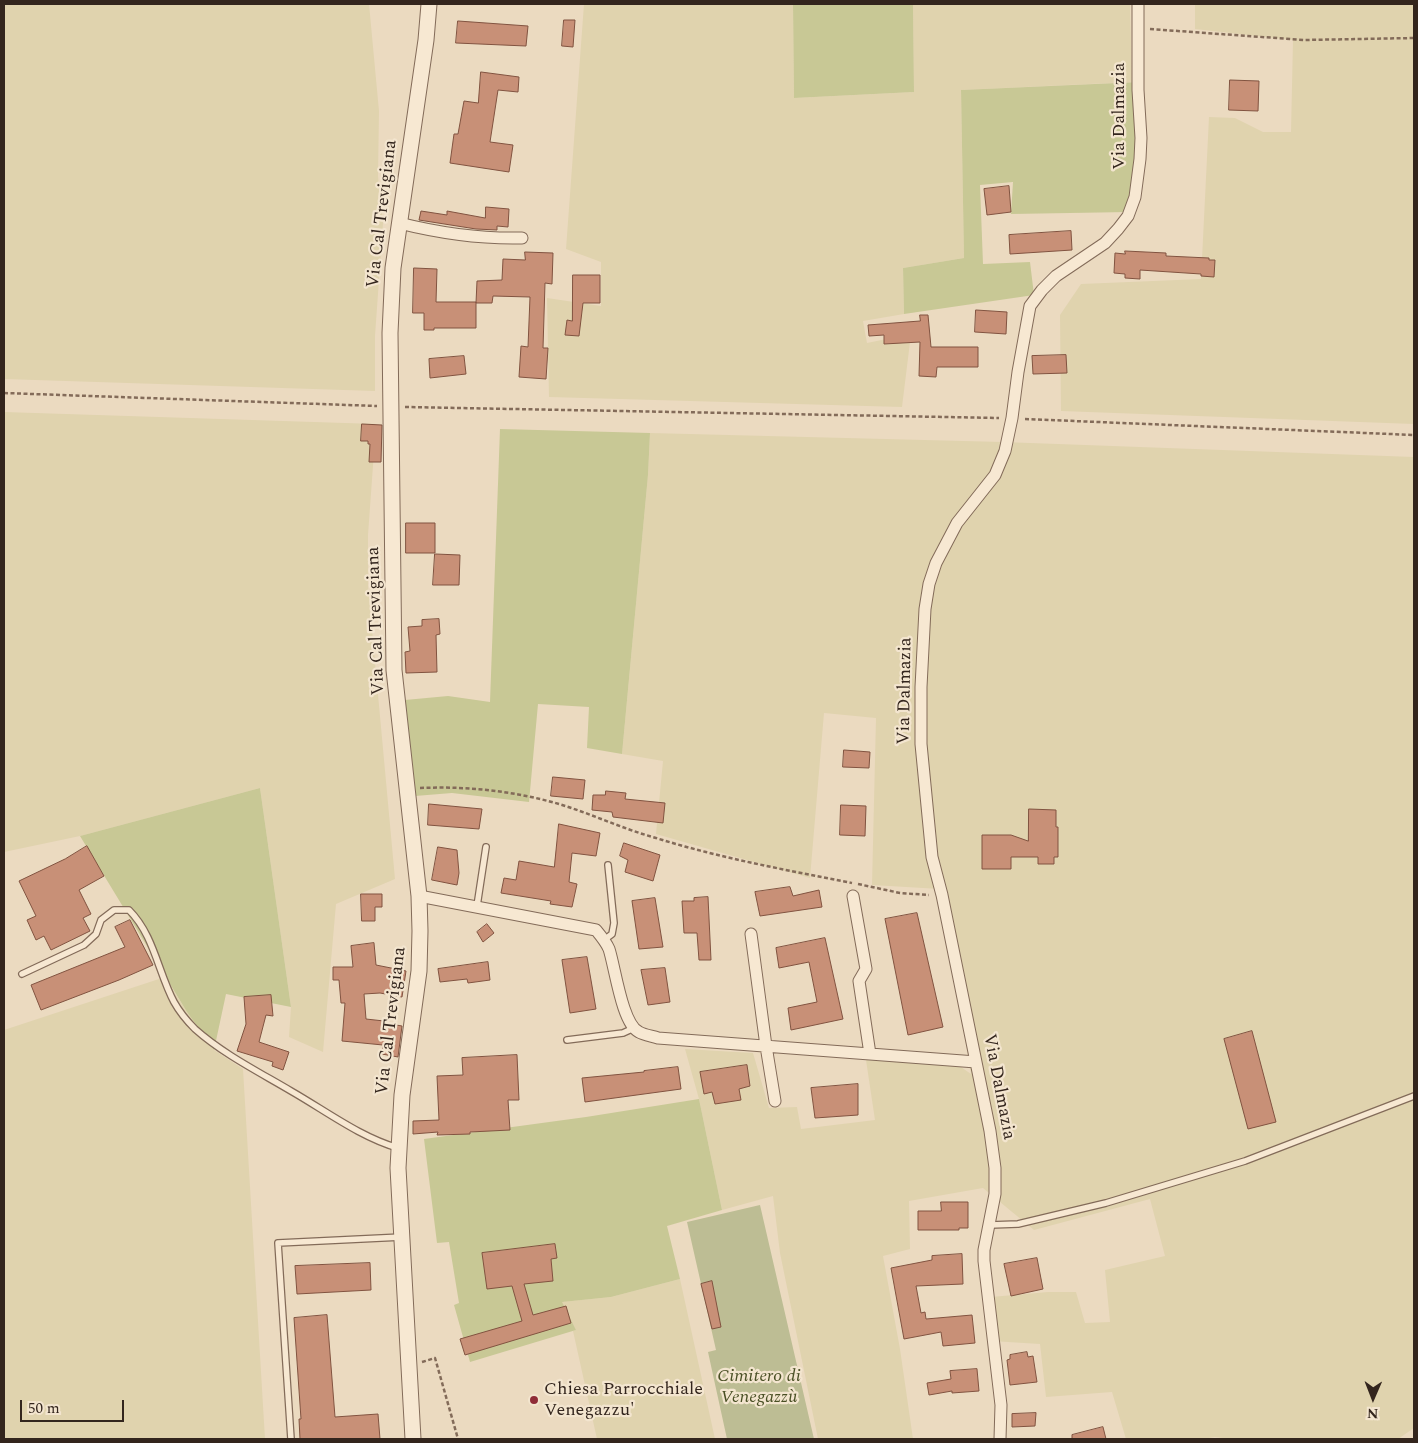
<!DOCTYPE html>
<meta charset="utf-8">
<style>
body{margin:0}
#map{position:relative;width:1418px;height:1443px;overflow:hidden;background:#ebdac0;font-family:Spectral,serif}
canvas{display:block}
.frame{position:absolute;inset:0;border:5px solid #33251d;pointer-events:none}
.north{position:absolute;left:1348px;top:1373px;width:50px;height:50px;-webkit-text-stroke:4px #f3e5cf;paint-order:stroke;rotate:181deg;font-size:14px;font-weight:700;line-height:20px;text-align:center;color:#33251d}
.north::after{content:'';display:block;margin:auto;width:18px;height:22px;background:#33251d;clip-path:polygon(50% 0,100% 100%,50% 72%,0 100%)}
.scale{position:absolute;left:20px;top:1400px;width:104px;height:22px;box-sizing:border-box;border:2px solid #33251d;border-top:0;padding-left:6px;font-size:15px;line-height:18px;white-space:nowrap;color:#33251d;-webkit-text-stroke:4px #f3e5cf;paint-order:stroke}
</style>
<div id="map">
<canvas width="1418" height="1443"></canvas>
<div class="frame"></div>
<div class="north">N</div>
<div class="scale">50 m</div>
</div>
<script>
const g = document.querySelector('canvas').getContext('2d');
g.lineJoin = 'round';
function paint(path, color) { g.fillStyle = color; g.fill(path, 'evenodd'); }
function stroke(path, color, width, dash) { g.strokeStyle = color; g.lineWidth = width; g.lineCap = dash ? 'butt' : 'round'; g.setLineDash(dash || []); g.stroke(path); }
function label(font, color, halo, rows, align = 'center') {
  g.font = font + ' Spectral,serif'; g.lineWidth = 4.5; g.setLineDash([]); g.textBaseline = 'middle'; g.strokeStyle = halo; g.fillStyle = color; for (const [text, x, y, turn = 0] of rows) {
    g.save(); g.translate(x, y); g.rotate((+turn || 0) * Math.PI / 180); g.textAlign = isNaN(turn) ? turn : align; if (halo) g.strokeText(text, 0, 0); g.fillText(text, 0, 0); g.restore();
  }
}
paint(new Path2D(`
 M4 4H369L379 111 378 176 383 223 375 336V391L4 379Z
 M584 4H793L794 98 914 92 913 4H1130L1132 82 961 90 964 258 903 268 904 314 863 321 867 343 911 334 902 407 549 397 547 298 601 306V262L566 249Z
 M1195 4H1414V424L1061 411 1060 315 1081 284 1201 279 1209 117 1235 118 1263 132H1291L1293 40 1195 29Z
 M4 412 376 424 368 535V586L395 879 336 904 323 1052 289 1037 291 1007 260 788 80 836 4 852Z
 M650 433 1003 442 1414 457V1428L1398 1439H1231L1215 1437 1202 1439H1126L1112 1392 1046 1397 1040 1344 992 1341 991 1297 1048 1292H1076L1085 1323 1110 1322 1105 1270 1165 1256 1150 1199 1034 1230 983 1188 909 1201 910 1249 883 1256 900 1349 913 1439H818L780 1253 773 1196 722 1210 699 1099 685 1049 753 1053 769 1108 797 1107 801 1129 875 1120 866 1060 958 1065 971 1074 940 889 872 885 876 718 824 713 810 878 656 834 663 761 622 754 648 475Z
 M165 977 187 1012 214 1050 243 1069 265 1439H4V1030Z
 M680 1279 715 1439H597L573 1331 576 1330 561 1302 611 1297Z`), '#e0d3ae');
paint(new Path2D(`
 M793 4H913L914 92 794 98Z
 M1139 82 1142 156 1129 212 1011 214 1013 182 980 185 983 264 1030 262 1034 295 904 314 903 268 964 258 961 90Z
 M500 429 650 433 648 475 622 754 587 748 589 707 538 704 529 802 452 793 415 796 405 700 448 696 490 702Z
 M260 788 291 1007 226 994 214 1050 187 1012 80 836Z
 M699 1099 722 1210 667 1226 680 1279 611 1297 562 1302 576 1330 470 1362 454 1305 459 1303 449 1242 437 1243 424 1139 586 1117Z`), '#c8c895');
paint(new Path2D(`
 M760 1205 814 1439H727L708 1352 716 1350 687 1222Z`), '#bdbd94');
const building = new Path2D(`
 M564 20H575L573 47 562 46Z
 M458 21 528 26 526 46 456 43Z
 M481 72 519 77 518 92 498 90 490 142 513 145 509 172 450 163 454 134H458L464 101 478 103Z
 M1230 80 1259 81 1258 111 1229 110Z
 M1009 186 1011 212 987 215 984 189Z
 M486 207 509 209 508 227 497 226V230L476 229 419 220 421 211 447 215V211L485 218Z
 M1071 231 1072 250 1010 254 1009 235Z
 M1125 251 1166 253V256L1209 258V260H1215L1214 277 1201 276V274L1140 270V279L1125 278V274L1114 273 1115 253 1125 254Z
 M525 252 553 253 552 284 545 283 543 348H548L546 379 519 377 521 346 528 347 530 297 493 296 492 303H476L477 281 502 280 503 259 525 260Z
 M414 268 437 269 436 302H476V328H434V330H424V313H413Z
 M573 275H600V303H583L579 336 565 335 567 320 572 321Z
 M976 310 1007 312 1006 334 975 332Z
 M920 315H928L931 347H978V367H937L936 377 919 376 920 342 884 344V335L869 336 868 325 920 321Z
 M1066 355 1067 373 1033 374 1032 356Z
 M464 356 466 374 430 378 429 359Z
 M362 424 382 425 381 462H369L370 444H368V441H361Z
 M406 523H435V553H406Z
 M435 554 460 555 459 585H433Z
 M439 619 440 634 436 635 437 672 406 673 405 652 410 651 408 627 422 626V620Z
 M844 750 870 752 869 768 843 767Z
 M553 777 585 780 583 799 551 796Z
 M606 791 626 793 625 799 665 803 663 823 613 817 612 812 592 810 593 795H605Z
 M429 804 482 809 479 829 428 825Z
 M841 805 866 806 865 836 840 835Z
 M1029 809 1056 810V827H1058V857H1054V864H1038V857H1011V869H982V835H1011L1028 841Z
 M559 824 600 833 596 856 572 853 569 882 577 884 572 907 550 904 551 901 501 893 504 878 516 880 519 861 554 867Z
 M624 843 660 855 653 881 625 872 628 860 620 856Z
 M87 846 104 876 79 890 91 914 83 918 90 931 51 950 44 936 36 940 27 920 36 916 19 881 65 859Z
 M438 847 457 850 459 873 457 885 432 880Z
 M790 887 793 896 819 890 822 907 760 916 755 892Z
 M361 894H382V907H375V921H362Z
 M708 897 711 960H699L697 933H684L682 901H694V898Z
 M655 898 663 947 639 949 632 901Z
 M917 913 943 1027 908 1035 885 919Z
 M130 920 153 965 119 980 41 1010 31 985 125 947 115 927Z
 M487 924 494 933 483 942 477 932Z
 M825 938 843 1019 791 1030 788 1008 817 1002 809 962 779 968 776 948Z
 M374 943 376 965 406 971 402 997 380 993 364 994 366 1019 384 1021V1023L402 1026 398 1057 382 1054 383 1045 342 1041 345 1003H341L339 980H333V967H353L351 946Z
 M587 957 596 1009 570 1013 562 960Z
 M488 962 490 980 468 983 467 979 440 982 438 969Z
 M665 968 670 1002 648 1005 641 970Z
 M271 995 273 1016 266 1015 259 1042 289 1052 283 1070 272 1066 273 1062 237 1051 246 1024 244 997Z
 M1252 1031 1276 1122 1248 1129 1224 1039Z
 M517 1055 519 1100H508L510 1130 470 1132V1134L437 1135 438 1132 413 1134V1121L439 1120 437 1076 463 1075 462 1058Z
 M747 1065 750 1086 739 1089 741 1100 715 1104 712 1092 704 1094 700 1072Z
 M678 1067 681 1089 585 1102 582 1078 644 1072V1071Z
 M858 1084V1115L815 1118 811 1088Z
 M941 1202H968V1228H959V1230H918V1211H941Z
 M555 1244 557 1258 551 1259 553 1281 524 1284 533 1315 566 1306 571 1323 465 1355 460 1339 522 1321 512 1286 487 1289 482 1253Z
 M962 1254 963 1284 916 1286 921 1313 925 1312 926 1319 972 1315 975 1343 943 1346 941 1332 904 1339 891 1268 932 1260V1256Z
 M1037 1258 1043 1289 1011 1296 1004 1264Z
 M370 1263 371 1290 297 1294 295 1266Z
 M712 1281 721 1327 712 1329 701 1284Z
 M327 1315 335 1417 378 1414 380 1439H300L299 1419H301L294 1318Z
 M1027 1352 1028 1357 1033 1356 1037 1382 1010 1385 1007 1360 1010 1359V1355Z
 M977 1369 979 1391 952 1393V1391L929 1395 927 1383 951 1379 950 1371Z
 M1036 1413 1035 1426 1012 1427V1414Z
 M1103 1427 1106 1439H1072V1435Z`);
paint(building, '#c89077');
stroke(building, '#815340', 1);
const service = new Path2D(`
 M477 906 486 847
 M604 940 612 934 614 923 608 865
 M22 974 84 945 96 934 101 920 114 910H129C154 935 158 972 174 1002 179 1011 188 1022 195 1029 223 1054 259 1072 291 1091 326 1111 360 1137 398 1148
 M567 1040 623 1033 634 1028
 M990 1225 1018 1224 1106 1203 1245 1161 1414 1096
 M291 1439 278 1243 402 1237`);
const minor = new Path2D(`
 M399 223C439 233 481 239 522 238
 M419 896 596 930C601 936 606 942 609 949 615 967 622 1024 639 1032 644 1035 652 1036 658 1038L976 1062
 M853 896 866 969 859 981 870 1054
 M751 934 766 1046 775 1101
 M1000 1439 1001 1405 984 1261V1250L995 1194V1168L990 1131 976 1062 942 895 932 857 921 744V687L925 609 929 584 936 563 957 523 995 475 1005 451 1012 418 1018 372 1030 306 1042 290 1056 276 1105 243 1118 229 1128 216 1135 197 1140 159 1141 138 1138 90V4`);
const tertiary = new Path2D(`
 M413 1439 398 1168 402 1095 419 971 420 931 419 896 394 670 390 333 393 268 426 40 429 4`);
stroke(service, '#836b59', 8);
stroke(minor, '#836b59', 13);
stroke(tertiary, '#836b59', 17);
stroke(new Path2D(`
 M1150 29 1304 40 1414 38
 M4 393 377 406
 M405 407 999 418
 M1025 419 1414 435
 M420 788C467 786 514 791 559 804 592 814 623 829 656 838 720 858 786 870 852 883
 M858 884 900 893 929 895
 M422 1362 435 1358 458 1439`), '#836b59', 2.5, [4, 2.5]);
stroke(service, '#f7e8d2', 5.5);
stroke(minor, '#f7e8d2', 11);
stroke(tertiary, '#f7e8d2', 15);
for (const [x, y, r, color] of [
 [534,1400,5,"#8f2c37"]
]) { const dot = new Path2D(); dot.arc(x, y, r, 0, 2 * Math.PI); g.fillStyle = color; g.fill(dot); stroke(dot, '#f3e5cf', 2); }
label('18px', '#33251d', '#f3e5cf', [
 ["Via Dalmazia",1120,116,-90],
 ["Via Cal Trevigiana",383,214,-83],
 ["Via Cal Trevigiana",377,621,-92],
 ["Via Dalmazia",906,691,-89],
 ["Via Cal Trevigiana",392,1021,-83],
 ["Via Dalmazia",998,1087,79]
]);
label('italic 18px', '#494f24', '#f3e5cf', [
 ["Cimitero di",759,1377],
 ["Venegazzù",759,1398]
]);
label('18px', '#33251d', '#f3e5cf', [
 ["Chiesa Parrocchiale",544,1390],
 ["Venegazzu'",544,1411]
], 'left');
</script>
